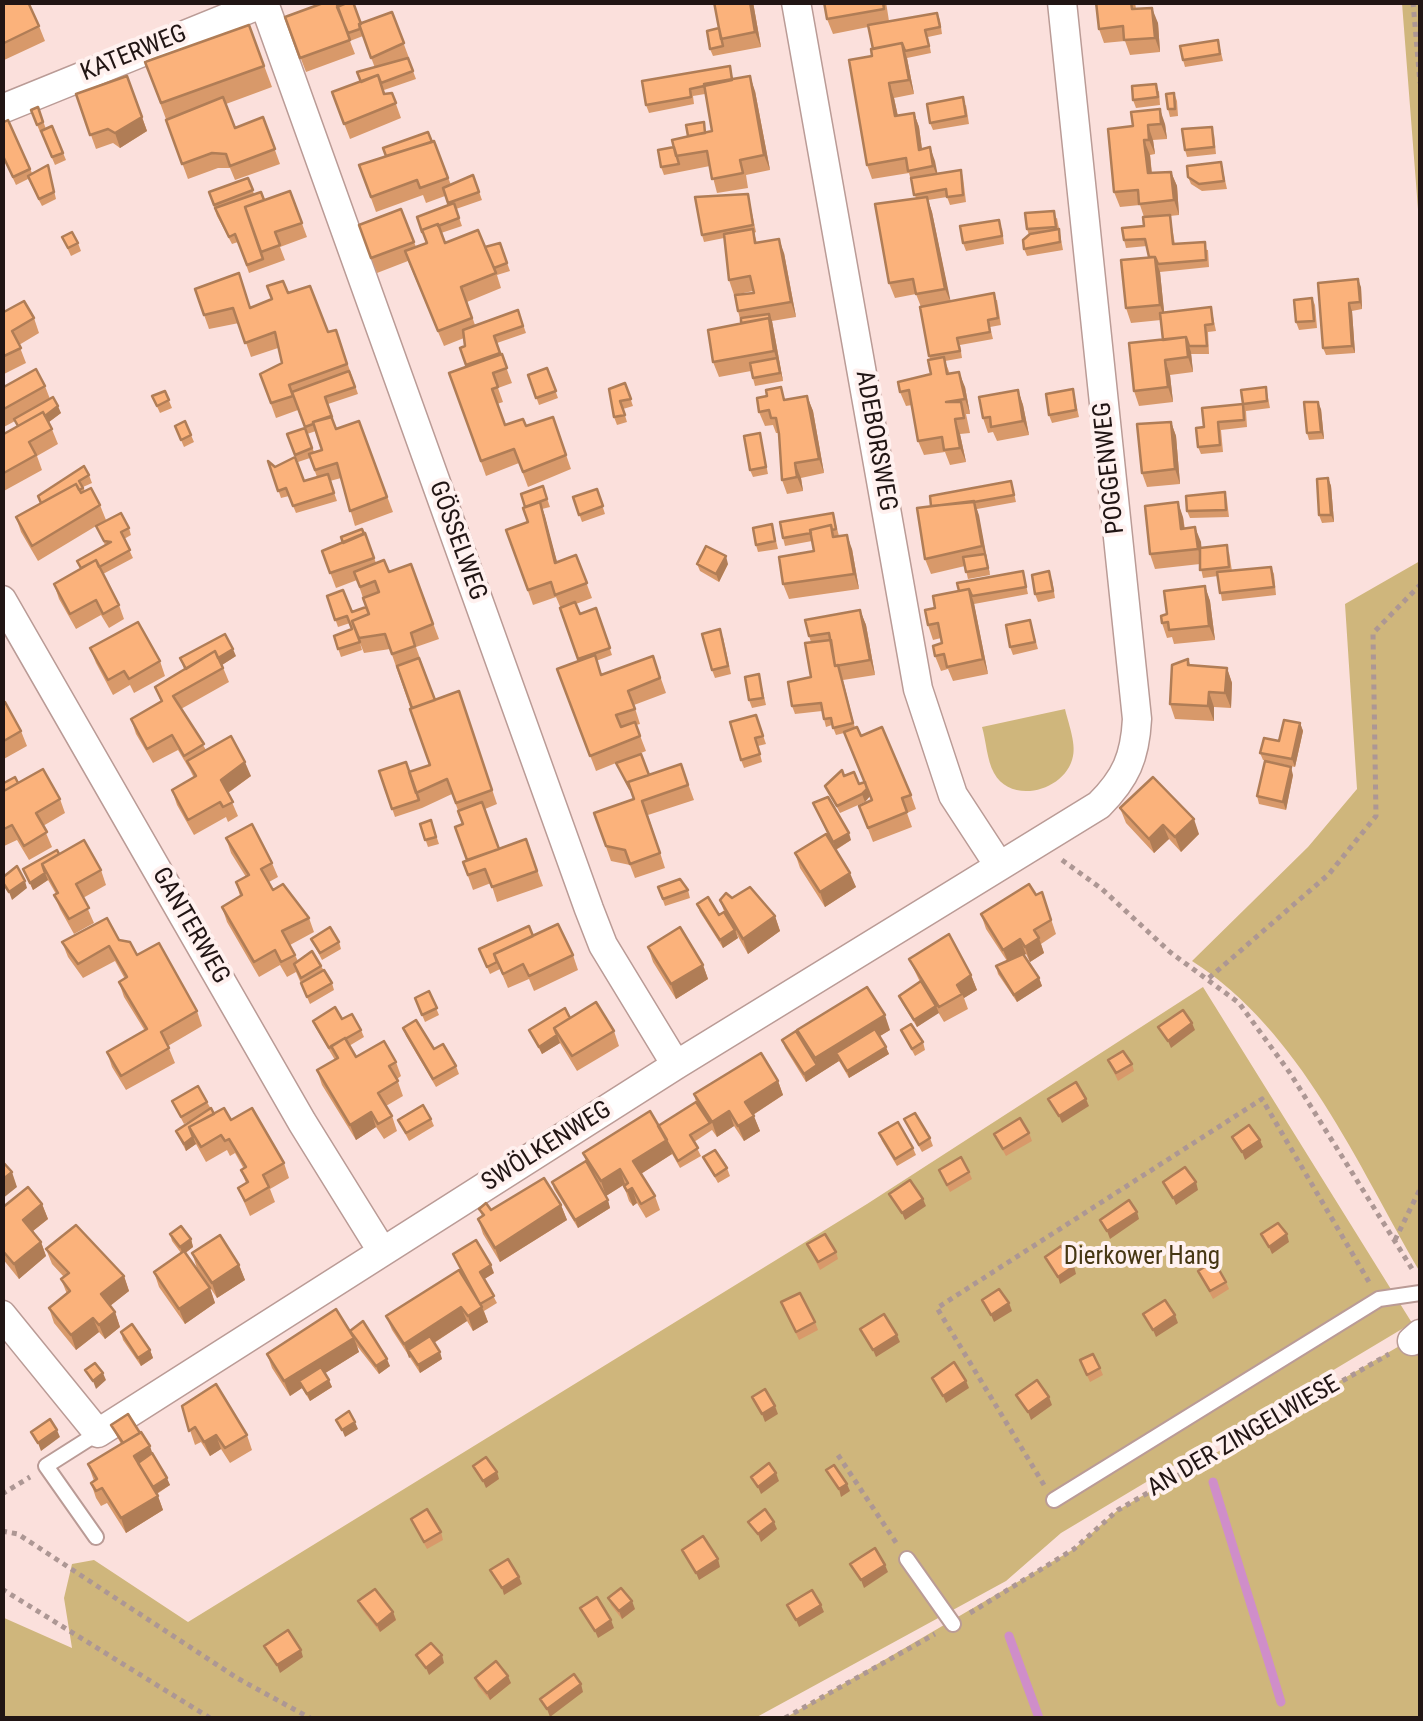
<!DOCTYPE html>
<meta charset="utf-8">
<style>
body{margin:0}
#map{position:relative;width:1423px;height:1721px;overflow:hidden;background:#fbe0dc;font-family:"Roboto Condensed",sans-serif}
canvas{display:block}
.frame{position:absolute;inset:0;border:5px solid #211514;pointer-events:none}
</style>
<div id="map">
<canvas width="1423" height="1721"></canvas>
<div class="frame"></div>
</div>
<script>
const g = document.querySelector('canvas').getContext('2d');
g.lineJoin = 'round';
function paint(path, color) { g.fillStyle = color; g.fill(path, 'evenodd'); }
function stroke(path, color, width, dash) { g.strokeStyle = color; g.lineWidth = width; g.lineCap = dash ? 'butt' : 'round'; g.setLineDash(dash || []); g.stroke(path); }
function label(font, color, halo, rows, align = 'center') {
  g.font = font + ' "Roboto Condensed",sans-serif'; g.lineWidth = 8; g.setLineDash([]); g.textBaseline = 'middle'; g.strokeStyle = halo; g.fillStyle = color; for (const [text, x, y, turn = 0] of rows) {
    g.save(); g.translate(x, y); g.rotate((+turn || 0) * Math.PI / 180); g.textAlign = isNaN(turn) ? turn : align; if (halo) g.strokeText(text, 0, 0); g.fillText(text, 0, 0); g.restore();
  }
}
paint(new Path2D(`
 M1402 3H1420V235Z
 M1420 561V1272C1357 1164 1301 1031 1192 961L1308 847 1357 789 1345 604Z
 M1065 709C1068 722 1076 743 1073 756 1067 790 1012 806 994 773 987 761 986 740 982 727Z
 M1203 987 1412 1323 1061 1533 1006 1581 755 1718H3L2 1617 72 1648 64 1598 72 1564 94 1560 188 1622 867 1204Z
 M1420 1334V1718H785L1074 1549 1118 1510Z`), '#cfb67c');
stroke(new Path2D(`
 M1213 1482 1281 1702
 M1009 1636 1039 1718`), '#cf8ec9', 9);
const service = new Path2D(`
 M1054 1500 1379 1299 1420 1293
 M96 1537 46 1466 98 1433
 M907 1559 953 1624`);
const minor = new Path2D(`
 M796 2 918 689 953 795 998 864
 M264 3 589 909 603 945 676 1065
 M2 109 266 2
 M2 600 302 1122 382 1251
 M2 1315 98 1433 676 1065 1099 805C1126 778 1135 757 1137 719L1062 2
 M1412 1341 1420 1334`);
stroke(service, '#ba9b96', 18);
stroke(minor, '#ba9b96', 31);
stroke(new Path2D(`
 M1413 2 1420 83
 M1062 860 1102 889 1170 952 1239 1003 1290 1073 1414 1272
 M1209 978 1329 874 1376 816 1373 633 1420 585
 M1395 1240 1420 1189
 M838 1455 897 1544
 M1044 1485 937 1308 1262 1099 1369 1282
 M2 1494 30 1477
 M2 1531 18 1534 237 1678 310 1718
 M2 1589 210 1718
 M970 1613 1074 1549 1118 1510 1389 1354
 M785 1718 935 1634`), '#ad9794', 5, [5, 5]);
stroke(service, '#fff', 14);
stroke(minor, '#fff', 28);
paint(new Path2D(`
 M2 2 39 26 45 41 2 61Z
 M753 2 761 47 713 56 710 49 719 28Z
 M824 2H886L889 21 937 13 940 20 942 34 928 37 931 53 907 58 914 94 894 98 898 116 914 113 919 127 922 149 930 147 937 173 961 170 963 177 966 202 950 205 947 197 928 200 932 212 950 301 997 300 1001 325 990 327 993 339 960 345 962 358 945 361 950 374 965 387 970 414H966L970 433 960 434 966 462 950 465 945 452 924 455 918 441 912 405 906 406 900 392 931 374 930 360 921 307 916 294 895 298 889 283 916 199 909 173 872 179 867 165 873 49 868 27 833 34 827 19Z
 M1096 2H1135L1136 9 1158 23 1160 52 1130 55 1125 41 1104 43 1099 29Z
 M337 7 361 24 392 12 409 58 406 59 408 58 416 79 384 90 385 94 392 93 401 118 350 139 332 92 361 82 375 68 363 36 350 41 355 54 306 72 285 17Z
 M249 25 272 87 226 104 235 128 263 117 280 164 235 180 230 168H218L188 179 145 62Z
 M1218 40 1223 61 1185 67 1183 60Z
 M730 66 733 79 755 91 770 170 746 175 748 188 717 193 710 166 664 175 661 167 674 147 712 131 705 94 693 96 694 104 649 113 646 105Z
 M127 76 147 131 120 148 113 143 96 149 76 94Z
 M1159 91 1160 105 1136 108 1133 100Z
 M1174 93 1177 101 1178 116 1170 117 1168 109Z
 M966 105 969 124 933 130 930 123Z
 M38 107 46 129 52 126 66 160 55 165 41 132H40L31 110Z
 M8 120 32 173 48 165 56 199 42 206 28 179 16 185 2 155Z
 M1165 124 1167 139 1153 140 1155 154 1150 155 1152 173 1171 172 1177 186 1179 215 1170 216 1175 244 1208 250 1209 267 1160 272 1164 312 1211 307 1216 331 1208 332 1209 354H1191L1193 372 1170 375 1173 402 1139 406 1134 391 1163 340 1161 320 1131 323 1126 308 1149 257 1147 246 1126 248 1124 240 1144 226V217L1140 205 1120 207 1114 192 1108 129Z
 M1214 134 1216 154 1187 157 1185 150Z
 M434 141 451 185 473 175 482 200 456 209 462 226 441 233 445 243 485 247 500 243 510 271 497 275 501 288 467 302 475 325 518 310 526 333 497 343 512 383 498 388 503 402 497 404 505 425 526 426 553 417 571 469 528 487 519 463 486 476 449 373 467 367 464 338 444 346 408 261 377 273 359 225 401 209 416 247 427 243 449 205 445 196 426 203 423 195 376 212 359 165Z
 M1221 162 1227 189 1202 191 1191 184 1188 177Z
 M248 178 254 194 264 200 290 191 307 237 280 247 285 260 249 273 238 242 232 244 217 216 209 192Z
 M748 194 756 232 754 233 757 243 784 253 796 317 772 321 783 381 755 386 751 371 719 377 713 362 741 323 738 311 754 293 753 291 734 295 729 280 724 238 704 242 702 235Z
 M1057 218 1063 250 1027 256 1024 249 1029 235 1027 229Z
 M1002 228 1004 244 966 251 963 243Z
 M62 237 78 243 81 251 71 256Z
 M1318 283 1361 287 1362 309 1352 311 1355 353 1326 355 1323 348Z
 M195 289 251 308 288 293 328 332 336 330 358 394 328 404 336 429 359 421 393 512 355 526 341 478 330 481 337 501 296 513 289 496 281 498 268 461 275 467 304 481 317 477 310 458 298 462 287 434 305 428 314 452 322 450 316 431 307 434 298 410 276 418 260 374 282 363 278 348 251 357 239 323 209 329Z
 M1312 298 1315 305 1317 328 1299 330 1296 322Z
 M2 313 34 318 39 333 19 345 26 363 2 375Z
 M547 368 558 398 539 405 528 375Z
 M625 383 633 406 623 409 627 422 617 425 614 417Z
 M45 386 50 399 61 413 49 422 58 444 37 456 42 470 2 492V435L17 426 15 421 2 428V388Z
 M1266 387 1270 408 1246 411 1243 404Z
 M1073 389 1079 417 1052 423 1049 415Z
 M1018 390 1023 405 1029 435 997 441 993 432 988 433 983 418Z
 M165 391 172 408 160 413 152 396Z
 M807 396 813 411 824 473 801 478 803 491 787 494 782 480 779 433H776L773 425 765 426 759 412 786 400Z
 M1243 404 1246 411 1247 427 1221 430 1223 452 1201 454 1198 447 1204 427Z
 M1321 409 1324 439 1309 440 1307 433Z
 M185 421 194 442 184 447 175 426Z
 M1171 422 1176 436 1180 484 1147 487 1142 473Z
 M760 433 768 474 753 477 750 470Z
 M89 475 92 483 83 487 85 491 100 505 106 520 38 561 21 532 16 517 40 503 38 496Z
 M1328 478 1331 486 1334 522 1322 523 1319 515Z
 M1011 481 1016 502 977 509 990 575 968 579 965 566 931 574 925 559 931 506Z
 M543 486 550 507 542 509 557 562 576 555 592 598 576 604 580 614 596 608 612 655 596 661 602 675 653 656 666 693 634 705 640 724 636 725 646 751 596 771 557 669 579 661 561 609 556 597 533 605 506 530 528 522 526 507Z
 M597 489 605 514 582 522 573 497Z
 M1225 492 1227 500 1229 517 1190 518 1187 511Z
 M833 513 839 536 852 549 859 589 789 599 783 584 814 551 812 541 785 546 783 538Z
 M1183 517 1185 529 1201 542V548L1229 552 1232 571 1271 567 1274 574 1276 595 1222 601 1218 576 1203 578 1200 564 1155 569 1150 554Z
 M772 524 778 549 758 552 756 545Z
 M96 526 129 528 131 535 124 539 133 558 103 574 119 605 124 619 109 628 101 615 76 629 59 599 54 584 80 569 77 561 105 545Z
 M365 533 376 563 389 572 411 564 439 639 416 647 435 700 459 691 497 804 485 809 499 848 526 839 543 886 497 902 491 883 473 890 463 862 467 860 463 824 452 794 422 808 395 817 379 771 409 772 430 765 390 649 364 653 360 643 362 650 341 657 334 636 352 629 350 623 338 627 327 596 352 612 366 607 357 580 336 588 322 551Z
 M697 564H728L719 582 700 571Z
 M1023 571 1028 594 974 604 988 674 953 681 948 669 941 671 935 656 942 643 941 638 933 640 928 625 935 608 959 591Z
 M1052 579 1055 598 1038 602 1035 594Z
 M1205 586 1210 601 1215 640 1174 644 1172 637 1167 638 1162 623 1167 614Z
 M860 610 866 625 875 675 843 680 855 728 911 795 916 809 907 813 912 827 873 842 859 806 872 801 870 796 865 802 840 813 825 786 844 776 859 784 864 782 844 733 836 735 832 725 826 727 822 711 795 714 792 706 811 677V642L809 636Z
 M1030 620 1038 649 1013 655 1010 647Z
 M723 637 731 674 715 678 712 670Z
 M90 648 160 661 165 676 134 693 130 685 113 695 96 663Z
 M236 656 222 665 229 682 181 709 206 750 251 776 228 793 238 816 228 822 226 817 194 835 177 805 172 790 194 778 190 770 178 750 153 763 136 734 131 719 161 702 155 687 184 669 180 658Z
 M1188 659 1191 666 1227 668 1232 683 1231 708 1214 707V721L1175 719 1170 704Z
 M759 674 766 705 752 708 749 700Z
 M2 703 21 731 27 746 2 760Z
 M756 715 766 744 758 746 762 762 744 768 741 760Z
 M1300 723 1303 731 1295 767 1263 760 1260 753 1279 741Z
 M616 763 649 775 681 764 694 800 648 815 665 868 635 878 630 865 611 861 594 813 634 799Z
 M1293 775 1286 810 1259 804 1257 796Z
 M18 783 60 799 65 813 43 826 52 847 29 860 17 840 2 847V784Z
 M813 803 851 840 836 850 856 887 825 907 800 868 795 853 833 846Z
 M1120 808 1199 834 1181 852 1169 839 1154 853 1126 823Z
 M431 820 439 844 428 847 420 824Z
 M226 838 272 863 278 877 269 882 273 890 309 918 314 932 290 945 298 961 321 966 332 983 334 990 310 1004 296 972 287 977 280 965 259 977 227 922 222 907 240 896 236 882 246 877 231 853Z
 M59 854 101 870 106 885 83 898 94 923 74 934 60 909 54 895 56 894 48 880 33 890 23 869Z
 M658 887 688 890 690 898 665 906Z
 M1042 892 1056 934 1041 944 1044 953 1030 962 1026 954 1024 955 1039 978 1042 986 1017 1002 998 974 996 966 1007 961 986 929 981 914 1036 895Z
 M732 898 775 916 780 931 748 954 736 933 738 938 723 948 700 912 697 904 719 915 725 914 720 900Z
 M533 936 573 955 578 970 534 991 529 979 508 988 500 969 490 974 479 949Z
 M311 939 339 942 341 949 322 960Z
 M119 940 137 955 197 1011 202 1026 168 1046 175 1063 126 1090 112 1067 107 1052 145 1031 124 997 119 982 125 979 115 961 83 978 68 957 62 942Z
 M648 947 703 965 708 979 676 999 653 962Z
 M909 959 971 975 977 990 964 998 968 1009 944 1022 938 1012 917 1027 902 1003 899 996 920 982Z
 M429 991 439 1015 425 1022 415 998Z
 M570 1018 614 1031 619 1046 577 1071 560 1043 542 1054 529 1030Z
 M342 1019 361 1030 364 1037 349 1046 356 1057 396 1062 401 1076 397 1079 403 1096 386 1106 392 1116 397 1131 384 1139 376 1127 356 1140 322 1085 317 1070 335 1060 316 1028 313 1021Z
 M403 1028 456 1066 459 1074 436 1087 406 1036Z
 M797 1030H890L880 1036 889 1054 849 1078 839 1061 806 1082 785 1048 782 1040 799 1036Z
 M901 1030 923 1042 925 1050 915 1056Z
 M1108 1060 1132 1064 1134 1071 1118 1081Z
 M778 1081 783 1095 753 1115 760 1131 744 1141 734 1126 717 1137 712 1130 694 1142 701 1156 680 1168 671 1152 672 1154 641 1174 655 1196 660 1210 646 1218 637 1203 633 1206 629 1201 624 1186 625 1184 606 1196 610 1208 578 1228 554 1189 552 1182 586 1161 583 1153 658 1126 696 1102 694 1094Z
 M172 1101 207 1102 214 1114 231 1120 284 1163 289 1178 270 1189 275 1202 250 1216 238 1188 246 1183 241 1170 244 1169 235 1153 230 1156 227 1150 206 1162 196 1144 186 1151 176 1131 201 1115 184 1124Z
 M431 1119 434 1126 409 1141 398 1120Z
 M904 1119 930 1138 933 1146 922 1152Z
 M879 1133 913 1148 916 1155 897 1166 882 1141Z
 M1029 1133 1032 1141 1006 1156 994 1134Z
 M703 1157 727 1168 730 1176 718 1183Z
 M939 1170 969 1172 972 1179 950 1192Z
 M42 1204 48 1219 33 1231 41 1242 46 1256 19 1279 2 1258V1208Z
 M561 1205 567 1220 500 1262 483 1234 478 1219 482 1216 479 1209 491 1210Z
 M170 1234 191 1239 193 1247 185 1253 210 1288 215 1303 185 1324 159 1287 154 1272 181 1253 172 1241Z
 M807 1244 836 1252 838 1259 820 1270Z
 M46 1249 124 1276 129 1291 110 1306 115 1312 120 1327 105 1339 99 1332 76 1350 54 1323 49 1308 67 1294 61 1279 64 1277 52 1264Z
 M192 1253 239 1265 245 1280 217 1298 197 1268Z
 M453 1254 494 1273 484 1279 497 1303 484 1311 488 1322 473 1331 467 1321 434 1343 442 1359 420 1373 392 1330 386 1316 466 1281Z
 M1198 1271 1226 1282 1229 1289 1213 1299Z
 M781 1302 815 1322 818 1330 799 1340Z
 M350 1331 390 1366 379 1374 357 1346 359 1352 325 1373 332 1387 310 1401 302 1388 290 1396 272 1368 267 1354Z
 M121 1332 150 1350 153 1358 141 1366 123 1340Z
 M1080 1360 1100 1368 1103 1375 1090 1382Z
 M182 1406 247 1435 252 1450 230 1463 221 1449 210 1456 201 1442 195 1445Z
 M111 1425 152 1453 170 1485 157 1494 163 1510 126 1533 107 1503 101 1506 96 1498 91 1483 94 1481 88 1464 121 1444Z
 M411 1519 441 1532 443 1540 427 1549Z
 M608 1598 635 1609 622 1619 611 1605Z
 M358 1601 393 1612 396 1620 380 1632 361 1608Z
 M475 1678 511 1683 490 1700 478 1686Z`), '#d8996a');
paint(new Path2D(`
 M750 2H753L761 47 755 32Z
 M1152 8 1158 23 1160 52 1155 38Z
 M902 43 907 58 914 94 909 80Z
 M750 76 755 91 770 170 764 155Z
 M889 83 894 98 901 131 895 116Z
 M1160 109 1165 124 1167 139 1161 124Z
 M914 113 919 127 924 164 919 150Z
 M142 117 147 131 120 148 115 133Z
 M1148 125 1153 140 1155 154 1149 140Z
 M1144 140 1150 155 1153 188 1148 173Z
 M930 147 935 161 939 181 933 166Z
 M1171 172 1177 186 1179 215 1174 200Z
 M927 197 932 212 951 303 945 289Z
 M779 239 784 253 796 317 791 302Z
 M1155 257 1160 272 1165 320 1160 305Z
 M1358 279 1361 287 1362 309 1360 302Z
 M1349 303 1352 311 1355 353 1352 346Z
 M769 314 772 321 783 381 774 351Z
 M1186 337 1191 352 1193 372 1188 357Z
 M1165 360 1170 375 1173 402 1168 387Z
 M959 372 965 387 970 414 965 399Z
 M1018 390 1023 405 1029 435 1023 421Z
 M807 396 813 411 824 473 819 459Z
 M1318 402 1321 409 1324 439 1321 432Z
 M58 406 61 413 25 440 22 433Z
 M955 419 960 434 966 462 960 448Z
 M1171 422 1176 436 1180 484 1175 469Z
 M795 463 801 478 803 491 797 477Z
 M1328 478 1331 486 1334 522 1331 515Z
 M974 501 979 515 990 575 982 546Z
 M540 502 545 516 561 577 555 563Z
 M1178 502 1183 517 1186 544 1181 529Z
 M1195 527 1201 542 1203 564 1198 549Z
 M847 535 852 549 859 589 854 574Z
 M726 556 728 564 719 582 716 574Z
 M1205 586 1210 601 1215 640 1209 626Z
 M969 589 974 603 988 674 983 659Z
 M860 610 866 625 875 675 870 660Z
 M233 649 236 656 192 684 190 676Z
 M1227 668 1232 683 1231 708 1225 693Z
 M1209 692 1214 707V721L1208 706Z
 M1300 723 1303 731 1295 767 1292 759Z
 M245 762 251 776 226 794 221 780Z
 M1291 767 1293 775 1286 810 1283 802Z
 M867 789 870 796 865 802 862 794Z
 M1194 819 1199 834 1181 852 1175 837Z
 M1163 825 1169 839 1154 853 1149 839Z
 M849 833 851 840 835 850 833 842Z
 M45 873 48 880 33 890 30 883Z
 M850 873 856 887 825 907 820 892Z
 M25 881 27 888 12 900 9 892Z
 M775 916 780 931 748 954 743 939Z
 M735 930 738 938 723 948 720 940Z
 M1039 938 1044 953 1030 962 1025 947Z
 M1020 939 1026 954 1009 964 1003 950Z
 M703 965 708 979 676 999 671 984Z
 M971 975 977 990 964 998 957 985Z
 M1039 978 1042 986 1017 1002 1014 995Z
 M936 1006 939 1013 917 1027 914 1020Z
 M885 1015 890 1030 840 1060 836 1053 839 1061 806 1082 804 1074 817 1065 815 1058Z
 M1192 1023 1195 1030 1171 1048 1168 1041Z
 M557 1035 560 1043 542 1054 539 1047Z
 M886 1047 889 1054 849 1078 847 1071Z
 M778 1081 783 1095 751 1116 745 1102Z
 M1086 1099 1089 1106 1062 1123 1059 1116Z
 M729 1111 734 1126 717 1137 712 1122Z
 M371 1112 376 1127 356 1140 350 1125Z
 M754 1116 760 1131 744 1141 738 1126Z
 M193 1137 196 1144 186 1151 184 1144Z
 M667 1140 672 1154 639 1175 633 1161Z
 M1260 1140 1263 1147 1245 1160 1242 1152Z
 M620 1169 625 1184 606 1196 601 1181Z
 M12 1172 17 1187 2 1199V1180Z
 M1196 1182 1198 1190 1176 1205 1173 1198Z
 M632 1188 637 1203 633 1206 627 1191Z
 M923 1199 926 1206 905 1220 902 1213Z
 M608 1200 610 1208 578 1228 575 1220Z
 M42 1204 48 1219 29 1234 23 1220Z
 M561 1205 567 1220 500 1262 495 1248Z
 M1137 1212 1139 1219 1110 1239 1107 1231Z
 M1287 1234 1289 1242 1272 1254 1269 1247Z
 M191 1239 193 1247 183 1255 180 1247Z
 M41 1242 46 1256 19 1279 14 1264Z
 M239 1265 245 1280 217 1298 212 1283Z
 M491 1265 494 1273 483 1280 480 1272Z
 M1074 1266 1076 1274 1060 1284 1058 1277Z
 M124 1276 129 1291 106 1309 101 1294Z
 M210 1288 215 1303 185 1324 179 1309Z
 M1009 1303 1012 1311 994 1322 991 1315Z
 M461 1307 467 1321 412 1357 408 1350 411 1357 409 1358 404 1344Z
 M482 1307 488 1322 473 1331 468 1316Z
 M115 1312 120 1327 105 1339 99 1325Z
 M1175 1315 1178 1323 1156 1337 1153 1330Z
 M93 1318 99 1332 76 1350 71 1335Z
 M897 1335 900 1342 876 1357 873 1350Z
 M354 1338 359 1352 303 1387 299 1381 302 1388 290 1396 284 1381Z
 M150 1350 153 1358 141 1366 138 1358Z
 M440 1352 442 1359 420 1373 418 1365Z
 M387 1359 390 1366 379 1374 376 1366Z
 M103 1373 106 1380 96 1389 93 1381Z
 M329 1380 332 1387 310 1401 307 1394Z
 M966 1381 969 1388 946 1403 943 1396Z
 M1049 1397 1052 1405 1031 1420 1028 1412Z
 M775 1406 778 1414 765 1422 762 1414Z
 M355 1422 358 1429 345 1437 342 1430Z
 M57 1430 60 1437 41 1451 38 1443Z
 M216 1435 221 1449 210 1456 204 1442Z
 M150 1446 155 1461 141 1470 134 1456Z
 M497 1472 499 1479 486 1488 483 1481Z
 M776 1473 779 1481 761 1494 758 1487Z
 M167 1478 170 1485 154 1495 152 1488Z
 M847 1484 850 1491 841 1497 839 1489Z
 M158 1496 163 1510 126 1533 121 1518Z
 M774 1522 777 1529 761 1542 758 1534Z
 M718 1559 720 1567 699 1580 696 1573Z
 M885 1565 888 1572 864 1588 861 1580Z
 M519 1577 522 1584 504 1595 502 1588Z
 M632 1601 635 1609 622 1619 619 1611Z
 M821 1605 824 1612 799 1627 796 1620Z
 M393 1612 396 1620 380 1632 377 1625Z
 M611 1620 614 1628 598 1638 595 1631Z
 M301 1650 303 1657 280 1673 277 1665Z
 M442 1655 444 1663 429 1675 426 1668Z
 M508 1676 511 1683 490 1700 487 1693Z
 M581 1684 583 1692 550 1717 547 1709Z`), '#b07d56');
const building = new Path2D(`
 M2 2H28L39 26 2 44Z
 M326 2H336L350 40 300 58 285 17Z
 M349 2H353L361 24H359L360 29 348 33 337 7Z
 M714 2H750L755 32 721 39Z
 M824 2H883L884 9 827 19Z
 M1096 2H1131L1132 9 1152 8 1155 38 1124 40 1123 26 1099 29Z
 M392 12 404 43 371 58 359 24Z
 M937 13 940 27 925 30 929 46 905 51 902 43 873 49 868 25Z
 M249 25 264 66 161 103 145 62Z
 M719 28 723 46 710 49 707 31Z
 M1218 40 1220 54 1183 60 1180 46Z
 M902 43 909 80 889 83 895 116 914 113 919 150 930 147 933 166 908 171 906 158 867 165 849 60 872 56 871 49Z
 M408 58 413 71 381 83 378 75 361 82 357 72Z
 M730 66 732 80 690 89 691 97 646 105 642 81Z
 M378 75 384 94 392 93 396 103 344 124 332 92Z
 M127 76 142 117 115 133 108 129 90 135 76 94Z
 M750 76 764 155 740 160 743 173 712 179 707 151 676 156 672 140 712 131 704 84Z
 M1156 84 1158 97 1133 100 1132 86Z
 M1174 93 1175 109H1168L1166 94Z
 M223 97 235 128 263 117 275 149 230 166 226 154 212 153 182 164 166 120Z
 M963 97 966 116 930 123 927 104Z
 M38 107 43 122 37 125 31 110Z
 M1160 109 1161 124 1148 125 1149 140H1144L1148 173 1171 172 1174 200 1139 204 1138 190 1114 192 1108 129 1133 126 1131 112Z
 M8 120 30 169 13 177 2 154V123Z
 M704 122 705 133 688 136 686 125Z
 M52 126 63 153 52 157 41 131Z
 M1212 127 1214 147 1185 150 1182 129Z
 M428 132 432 142 386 156 383 148Z
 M434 141 448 178 420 188 417 180 371 197 359 165Z
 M674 147 679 164 661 167 658 150Z
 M1221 162 1224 181 1199 184 1188 177 1187 166Z
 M48 165 54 192 39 199 28 176Z
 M961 170 963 195 947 197 946 189 914 195 911 178Z
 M473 175 479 192 448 203 443 188Z
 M248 178 253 190 214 205 209 192Z
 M290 191 302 223 275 232 280 245 261 252 245 207Z
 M261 192 264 200 245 207 263 259 247 265 235 234 229 237 215 208Z
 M748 194 753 225 702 235 695 197Z
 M927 197 945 289 916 294 913 279 889 283 875 204Z
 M454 203 459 218 438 226V224L422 230V232L417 217Z
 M401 209 414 242 371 258 359 225Z
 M1054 211 1056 227 1027 229 1025 213Z
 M1170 215 1173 244 1205 242 1206 260 1158 264 1155 257H1149L1145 239 1124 240 1122 228 1144 226 1143 217Z
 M999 220 1002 236 963 243 960 226Z
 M438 224 445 243 478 230 496 273 461 287 472 318 438 331 405 251 427 243 422 230Z
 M753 229 755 243 779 239 791 302 738 311 735 295 754 293 750 276 729 280 724 234Z
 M1059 229 1060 242 1024 249 1023 240 1030 234Z
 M72 232 78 243 68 248 62 237Z
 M500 243 507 263 494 268 485 247Z
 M1155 257 1160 305 1126 308 1121 260Z
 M239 273 250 308 272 299 267 286 283 281 288 293 310 286 328 332 336 330 347 364 289 385 293 396 271 403 260 374 282 363 275 332 245 343 233 308 204 315 195 289Z
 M1358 279 1360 302 1349 303 1352 346 1323 348 1318 283Z
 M994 293 998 318 988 320 990 332 957 338 960 351 929 356 920 307Z
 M1312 298 1314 321 1296 322 1294 300Z
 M24 301 34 318 12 331 21 348 2 357V313Z
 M1211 307 1213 324 1205 325 1207 346H1189L1186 337 1163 340 1160 313Z
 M518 310 523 326 494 336 500 353 466 365 460 348 465 346 463 330Z
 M769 314 771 325 769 318 741 323V318Z
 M769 318 774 351 713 362 708 330Z
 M1186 337 1188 357 1165 360 1168 387 1134 391 1129 343Z
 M502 354 507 368 493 373 498 387 492 389 505 425 523 419 526 426 553 417 566 455 523 472 514 449 481 461 449 373Z
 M944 357 947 374 959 372 965 399 946 402H961L964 418 955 419 960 448 944 450 942 437 918 441 909 390 900 392 898 382 931 374 928 360Z
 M777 358 780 373 753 378 750 363Z
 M547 368 556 391 536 398 528 375Z
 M36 369 45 386 2 410V388Z
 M349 371 355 387 325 397 332 417 313 422V424L305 427 292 392Z
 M625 383 631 399 620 401 625 415 614 417 609 389Z
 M781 387 784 400 807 396 819 459 795 463 797 477 782 480 779 434 776 418H771L769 410 759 412 757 398 767 396 766 390Z
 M1266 387 1267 401 1243 404 1241 390Z
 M1073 389 1076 410 1049 415 1046 394Z
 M1018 390 1023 421 991 427 990 417 983 418 979 397Z
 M165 391 169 400 157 406 152 396Z
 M53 397 58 406 45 416 43 412 18 426 14 419Z
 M1304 402H1318L1321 432 1307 433Z
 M1243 404 1244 420 1218 422 1220 445 1198 447 1196 428 1204 427 1202 408Z
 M43 412 52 429 29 442 36 455 2 474V435Z
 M331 416 336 429 359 421 387 497 350 511 337 463 315 470 309 454 322 450 313 422Z
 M185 421 191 435 181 440 175 426Z
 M1171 422 1175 469 1142 473 1137 424Z
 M305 428 312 448 295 455 287 434Z
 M760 433 766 467 750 470 744 436Z
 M295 457 304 481 328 474 334 493 293 506 286 488 278 491 268 461 275 467Z
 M84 466 89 475 79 481 83 488 79 490 76 484 41 503 38 496Z
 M1328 478 1331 515H1319L1317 479Z
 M1011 481 1014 495 974 502 931 506 930 496Z
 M76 484 81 493 91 488 100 505 32 546 16 517Z
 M543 486 547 499 525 507 521 494Z
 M597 489 603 506 579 515 573 497Z
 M1225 492 1226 510 1187 511 1186 496Z
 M974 501 982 546 925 559 917 508Z
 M540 502 555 563 576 555 587 583 555 595 551 582 528 590 506 530 528 522 523 508Z
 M1178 502 1181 529 1195 527 1198 549 1150 554 1145 506Z
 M121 513 129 528 121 532 130 550 99 567 96 560 81 568 77 561 111 542 104 541 96 526Z
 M833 513 836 529 832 530 831 525 810 530 811 533 783 538 780 522Z
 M772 524 775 541 756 545 753 528Z
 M831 525 833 537 847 535 854 574 783 584 779 557 814 551 810 530Z
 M362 529 364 534 343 543 341 537Z
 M365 533 374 558 330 573 322 551Z
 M1227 545 1229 567 1200 570V548Z
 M706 546 726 556 716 574 697 564Z
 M985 554 988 568 966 572 963 557Z
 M96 560 119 605 103 614 96 600 70 614 54 584Z
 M384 560 389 572 411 564 433 624 411 633 415 646 392 654 385 634 359 638 352 621 369 614 363 598 379 592 375 581 360 587 354 572Z
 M1271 567 1274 587 1220 593 1217 572Z
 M1023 571 1026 587 972 596 969 589 959 591 957 583Z
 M1049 571 1053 591 1035 594 1032 575Z
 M1205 586 1209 626 1169 630 1168 622 1162 623 1161 616 1167 614 1164 591Z
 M969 589 983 659 947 667 944 654 935 656 933 646 942 643 938 623 928 625 925 610 935 608 933 596Z
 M343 590 352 612 366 607 369 614 352 621 360 642 338 649 334 636 352 629 347 616 335 620 327 596Z
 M575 602 580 614 596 608 610 648 578 659 560 608Z
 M860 610 870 660 835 666 829 633 809 636 805 620Z
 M1030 620 1035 642 1010 647 1006 625Z
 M138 622 160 661 129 679 124 671 108 680 90 648Z
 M720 629 728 666 712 670 702 634Z
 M225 634 233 649 218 658 215 651 186 669 180 658Z
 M831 640 835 666 838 665 853 723 833 728 831 718 824 719 821 703 792 706 788 682 811 677 805 643Z
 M215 651 223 668 173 696 204 744 184 756 172 735 147 749 131 719 162 701 155 687Z
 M595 655 601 675 653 656 660 678 628 691 635 709 616 715 621 727 635 722 640 736 590 756 557 669Z
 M419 658 435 700 412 708 397 666Z
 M1188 659V665L1227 668 1225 693 1209 692 1208 706 1170 704 1172 665Z
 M759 674 763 698 749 700 745 677Z
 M459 691 492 790 456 803 447 779 416 793 409 772 430 765 410 709Z
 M5 702 21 731 2 742V703Z
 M756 715 763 736 755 738 760 754 741 760 730 722Z
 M1284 720 1300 723 1292 759 1260 753 1264 738 1279 741Z
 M857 727 861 736 882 727 911 795 902 798 907 812 868 828 859 806 872 800 844 732Z
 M231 736 245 762 221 780 233 802 223 807 220 802 188 820 172 790 196 776 187 761Z
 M641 754 649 775 628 782 630 789 616 763Z
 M1265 761 1291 767 1283 802 1257 796Z
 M406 762 419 800 392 809 379 771Z
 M681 764 688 785 642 801 660 853 630 864 625 850 606 846 594 813 634 799 628 782Z
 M43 769 60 799 36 813 47 832 24 846 12 825 2 830V792Z
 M842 770 844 776 854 772 859 784 865 782 867 789 862 794 837 806 825 786Z
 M15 777 18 783 2 792V784Z
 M1153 777 1194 819 1175 837 1163 825 1149 839 1120 808Z
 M828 797 849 833 833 842 813 803Z
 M482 802 499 849 467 860 455 827 463 824 458 811Z
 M431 820 436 837 425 840 420 824Z
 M252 824 272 863 261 869 273 890 283 884 309 918 282 931 295 955 281 962 275 950 254 962 222 907 242 895 236 882 249 875 226 838Z
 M826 834 850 873 820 892 795 853Z
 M526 839 537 871 492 887 485 869 468 875 463 862Z
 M84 840 101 870 76 884 89 908 69 919 54 895 58 893 42 864Z
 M57 850 59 854 42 864 45 873 30 883 23 869Z
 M17 866 25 881 9 892 2 881V878Z
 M680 879 688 890 663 899 658 887Z
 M1029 884 1036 895 1042 892 1051 920 1034 930 1039 938 1025 947 1020 939 1003 950 981 914Z
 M750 887 775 916 743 939 720 900 726 893 732 898Z
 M708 897 719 915 724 912 735 930 720 940 697 904Z
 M107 918 119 940 130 942 137 955 159 943 197 1011 161 1032 169 1048 121 1076 107 1052 147 1029 119 982 127 977 109 946 78 964 62 942Z
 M558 924 573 955 529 976 523 964 503 974 494 954Z
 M529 926 533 936 494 954 497 962 487 967 479 949Z
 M330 927 339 942 320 953 311 939Z
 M680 927 703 965 671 984 648 947Z
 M949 934 971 975 957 985 962 994 939 1007 909 959Z
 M312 951 321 966 301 978 294 964Z
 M1023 954 1039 978 1014 995 996 966Z
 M324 970 332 983 307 997 301 983Z
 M921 981 936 1006 914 1020 899 996Z
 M867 987 885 1015 815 1058 797 1030Z
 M429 991 437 1008 422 1015 415 998Z
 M596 1002 614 1031 572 1056 554 1028Z
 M335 1007 342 1019 352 1014 361 1030 345 1039V1038L329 1048 313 1021Z
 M565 1008 570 1018 554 1028 557 1035 539 1047 529 1030Z
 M1183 1010 1192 1023 1168 1041 1158 1027Z
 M416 1020 434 1049 443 1044 456 1066 433 1079 403 1028Z
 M911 1024 923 1042 912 1049 901 1030Z
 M875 1029 886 1047 847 1071 836 1053Z
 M796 1031 817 1065 804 1074 782 1040Z
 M345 1038 356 1057 384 1041 396 1062 389 1066 398 1081 378 1093 392 1116 378 1124 371 1112 350 1125 317 1070 338 1058 331 1046Z
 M1123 1051 1132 1064 1116 1073 1108 1060Z
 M761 1053 778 1081 745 1102 754 1116 738 1126 729 1111 712 1122 694 1094Z
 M1076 1082 1086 1099 1059 1116 1048 1099Z
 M198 1086 207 1102 181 1117 172 1101Z
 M696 1102 710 1123 690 1135 698 1148 678 1161 658 1126Z
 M423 1105 431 1119 406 1133 398 1120Z
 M211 1108 214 1114 189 1127 193 1137 184 1144 176 1131Z
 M224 1108 231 1120 252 1108 284 1163 263 1175 269 1187 245 1201 238 1188 248 1182 241 1170 246 1167 229 1139 225 1141 221 1135 201 1147 189 1127Z
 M650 1111 667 1140 633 1161 655 1196 641 1204 632 1188 627 1191 624 1186 628 1183 620 1169 601 1181 583 1153Z
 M915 1113 930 1138 919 1145 904 1119Z
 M1020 1118 1029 1133 1003 1149 994 1134Z
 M898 1122 913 1148 895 1159 879 1133Z
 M1249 1125 1260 1140 1242 1152 1232 1137Z
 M715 1150 727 1168 715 1176 703 1157Z
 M961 1157 969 1172 947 1185 939 1170Z
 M2 1161 12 1172 2 1180Z
 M586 1161 608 1200 575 1220 552 1182Z
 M1185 1167 1196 1182 1173 1198 1163 1182Z
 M544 1178 561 1205 495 1248 478 1219 484 1215 479 1209 486 1203 491 1210Z
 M910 1180 923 1199 902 1213 889 1194Z
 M28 1187 42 1204 23 1220 41 1242 14 1264 2 1250V1208Z
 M1129 1200 1137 1212 1107 1231 1100 1220Z
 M1278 1223 1287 1234 1269 1247 1261 1234Z
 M76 1225 124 1276 101 1294 115 1312 99 1325 93 1318 71 1335 49 1308 70 1291 61 1279 69 1273 46 1249Z
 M181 1226 191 1239 180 1247 170 1234Z
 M825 1234 836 1252 818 1262 807 1244Z
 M220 1235 239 1265 212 1283 192 1253Z
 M476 1240 491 1265 480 1272 494 1296 480 1304 453 1254Z
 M1061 1246 1074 1266 1058 1277 1045 1257Z
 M184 1251 210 1288 179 1309 154 1272Z
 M1214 1261 1226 1282 1210 1291 1198 1271Z
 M459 1270 482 1307 468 1316 461 1307 404 1344 386 1316Z
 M999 1289 1009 1303 991 1315 982 1300Z
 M800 1293 815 1322 796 1332 781 1302Z
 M1165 1300 1175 1315 1153 1330 1143 1314Z
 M336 1309 354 1338 284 1381 267 1354Z
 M884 1314 897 1335 873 1350 860 1329Z
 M363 1321 387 1359 376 1366 350 1331Z
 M132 1324 150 1350 138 1358 121 1332Z
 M430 1336 440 1352 418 1365 408 1350Z
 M1093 1354 1100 1368 1087 1375 1080 1360Z
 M954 1362 966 1381 943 1396 932 1378Z
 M95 1363 103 1373 93 1381 85 1370Z
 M321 1367 329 1380 307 1394 299 1381Z
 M1037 1380 1049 1397 1028 1412 1016 1395Z
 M216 1384 247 1435 225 1448 216 1435 204 1442 195 1427 189 1431 182 1406Z
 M765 1389 775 1406 762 1414 752 1397Z
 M349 1411 355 1422 342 1430 336 1420Z
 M128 1414 140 1433 123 1443 111 1425Z
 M50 1419 57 1430 38 1443 31 1432Z
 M141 1432 150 1446 134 1456 158 1496 121 1518 102 1488 96 1491 91 1483 97 1479 88 1464Z
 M152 1453 167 1478 153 1487 138 1463Z
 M486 1457 497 1472 483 1481 473 1466Z
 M769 1463 776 1473 758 1487 751 1477Z
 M834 1465 847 1484 839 1489 826 1470Z
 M427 1509 441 1532 424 1542 411 1519Z
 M765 1509 774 1522 758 1534 748 1522Z
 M703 1536 718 1559 696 1573 682 1550Z
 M875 1548 885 1565 861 1580 850 1564Z
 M508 1559 519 1577 502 1588 490 1570Z
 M621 1588 632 1601 619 1611 608 1598Z
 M375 1589 393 1612 377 1625 358 1601Z
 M812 1590 821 1605 796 1620 787 1605Z
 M597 1597 611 1620 595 1631 580 1608Z
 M288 1630 301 1650 277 1665 264 1646Z
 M431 1643 442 1655 426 1668 416 1655Z
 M496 1661 508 1676 487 1693 475 1678Z
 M574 1674 581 1684 547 1709 540 1699Z`);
paint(building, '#fbb27b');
stroke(building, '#b07d56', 2.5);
label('25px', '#211514', '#fff1ef', [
 ["KATERWEG",134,54,-22],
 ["ADEBORSWEG",875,441,80],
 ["POGGENWEG",1110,468,-96],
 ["GÖSSELWEG",457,541,70],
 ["GANTERWEG",190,926,60],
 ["SWÖLKENWEG",547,1147,-32],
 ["AN DER ZINGELWIESE",1244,1437,-30]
]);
label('25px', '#463713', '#fff1ef', [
 ["Dierkower Hang",1142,1258]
]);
</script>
